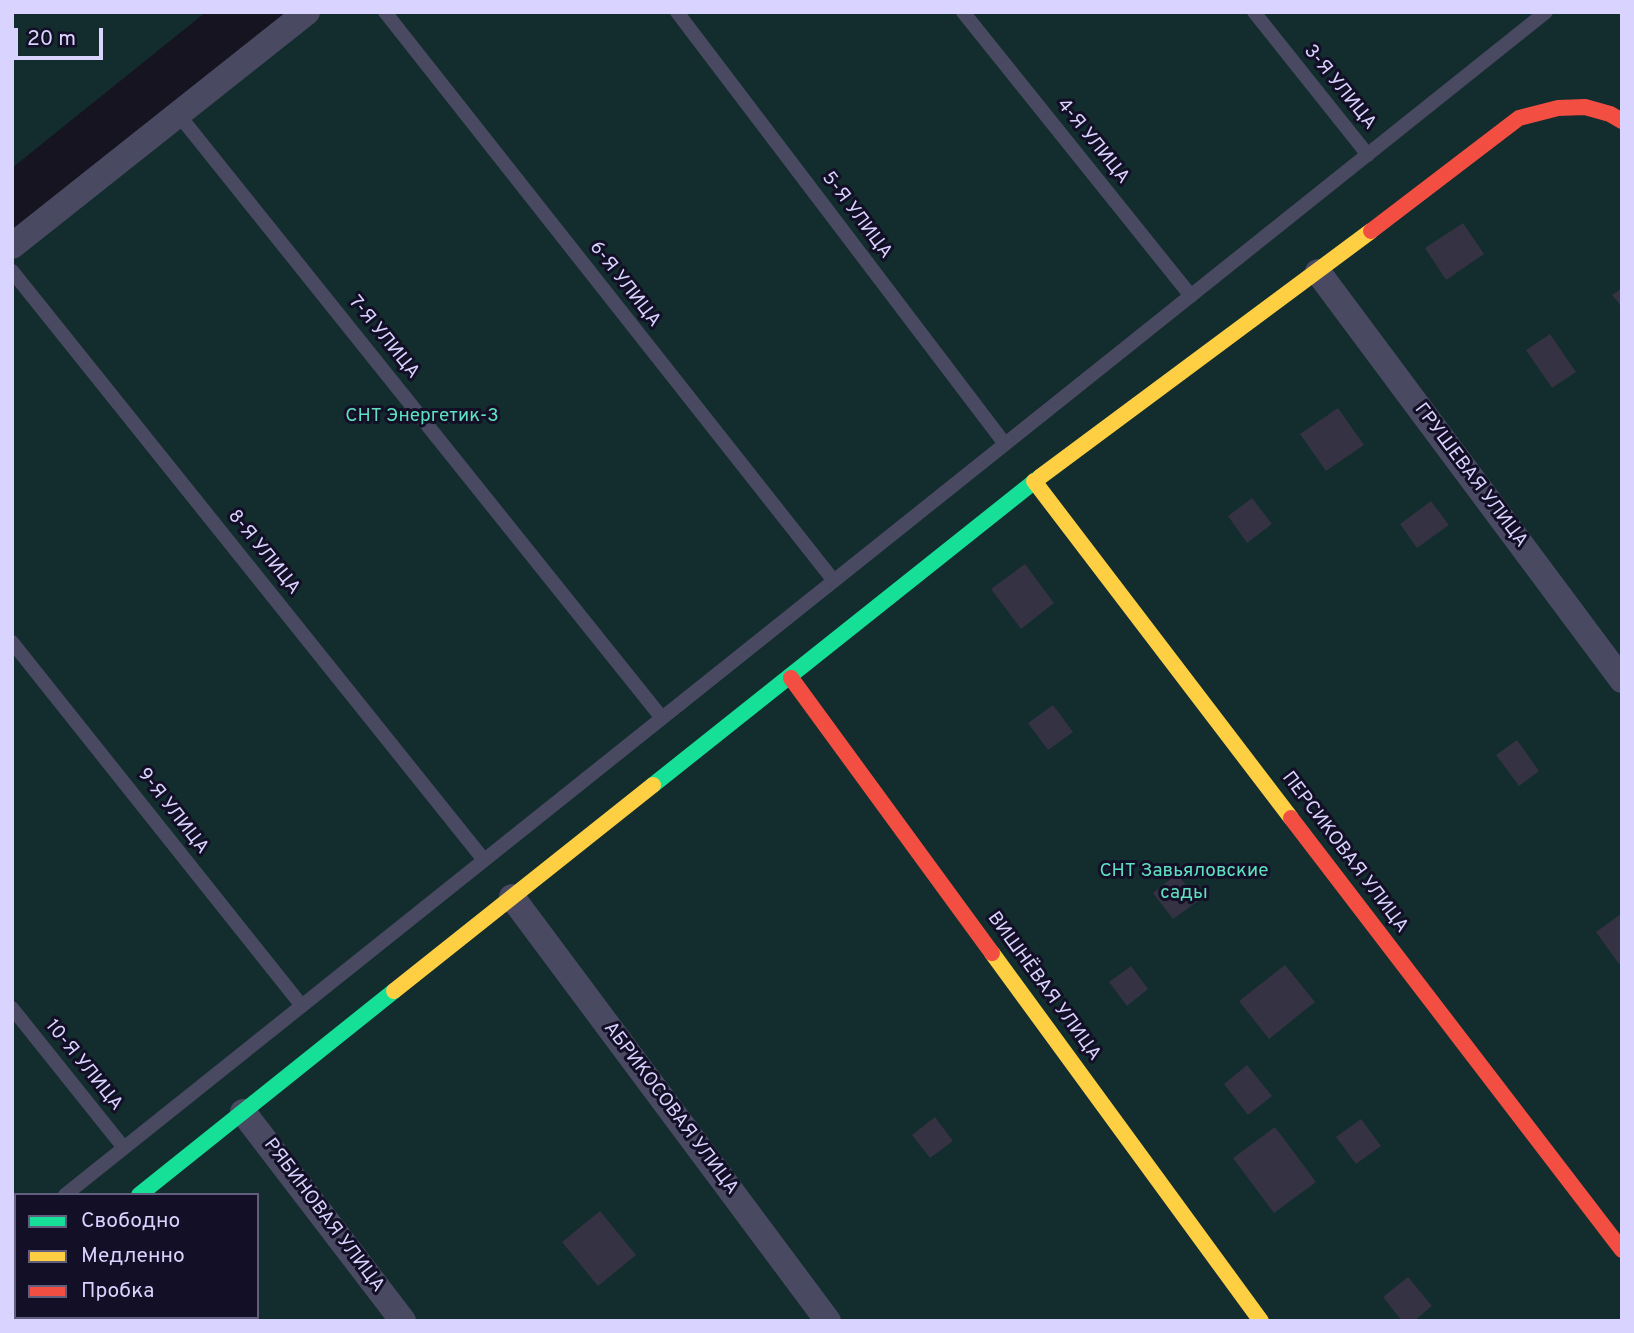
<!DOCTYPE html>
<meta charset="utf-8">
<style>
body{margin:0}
#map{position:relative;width:1634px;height:1333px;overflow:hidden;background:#161421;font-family:Overpass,sans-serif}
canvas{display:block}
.frame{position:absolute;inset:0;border:14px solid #d9d4ff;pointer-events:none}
.legend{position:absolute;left:14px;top:1193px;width:245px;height:126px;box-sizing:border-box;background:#130f26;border:2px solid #625e7d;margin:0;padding:9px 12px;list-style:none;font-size:21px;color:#d9d4ff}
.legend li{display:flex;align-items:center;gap:14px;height:35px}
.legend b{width:35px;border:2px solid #625e7d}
.scale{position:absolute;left:14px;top:28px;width:89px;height:32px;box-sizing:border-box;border:4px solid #d9d4ff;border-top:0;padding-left:9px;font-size:21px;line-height:24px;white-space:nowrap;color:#d9d4ff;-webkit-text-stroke:5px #130f26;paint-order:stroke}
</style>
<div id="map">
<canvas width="1634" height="1333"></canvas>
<div class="frame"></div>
<ul class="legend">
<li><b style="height:9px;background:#16e098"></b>Свободно</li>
<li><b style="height:9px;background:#ffcf43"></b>Медленно</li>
<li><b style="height:9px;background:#f24e42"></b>Пробка</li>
</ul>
<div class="scale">20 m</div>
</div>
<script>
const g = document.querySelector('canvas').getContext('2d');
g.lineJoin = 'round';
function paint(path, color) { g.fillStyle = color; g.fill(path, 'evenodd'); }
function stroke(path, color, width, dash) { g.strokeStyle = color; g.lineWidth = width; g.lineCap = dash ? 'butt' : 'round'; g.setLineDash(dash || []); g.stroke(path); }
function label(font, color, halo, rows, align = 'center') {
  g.font = font + ' Overpass,sans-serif'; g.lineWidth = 6; g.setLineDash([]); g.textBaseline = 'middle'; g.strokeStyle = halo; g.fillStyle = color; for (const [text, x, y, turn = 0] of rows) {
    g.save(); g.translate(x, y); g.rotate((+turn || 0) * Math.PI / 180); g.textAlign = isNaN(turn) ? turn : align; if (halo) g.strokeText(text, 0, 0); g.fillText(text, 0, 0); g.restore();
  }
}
paint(new Path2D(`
 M12 12H206L12 168Z
 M287 12H1622V1321H12V230ZM16 1195H257V1317H16Z`), '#132c2d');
paint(new Path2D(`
 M1463 223 1484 254 1446 280 1425 248Z
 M1622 288V307L1612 295Z
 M1550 334 1576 372 1552 388 1526 350Z
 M1338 408 1364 445 1326 471 1300 434Z
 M1252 498 1272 524 1247 543 1228 516Z
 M1431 501 1449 525 1417 548 1400 524Z
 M1025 564 1054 603 1021 629 991 589Z
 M1053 705 1073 732 1048 750 1028 723Z
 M1517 740 1539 771 1519 786 1496 755Z
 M1177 874 1198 901 1173 919 1153 893Z
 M1622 913V961L1619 964 1596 932Z
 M1285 965 1315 1002 1269 1039 1239 1001Z
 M1131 966 1148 989 1127 1006 1109 982Z
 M1247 1065 1272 1096 1248 1115 1224 1084Z
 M935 1117 953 1141 930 1158 912 1135Z
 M1361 1119 1381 1146 1356 1164 1336 1137Z
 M1275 1127 1316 1182 1274 1213 1233 1158Z
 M600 1211 636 1255 598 1286 562 1242Z
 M1408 1277 1432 1306 1414 1321H1402L1383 1297Z`), '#343243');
stroke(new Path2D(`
 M385 12 834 581
 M677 12 1005 444
 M963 12 1191 296
 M1254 12 1368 155
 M178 114 662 718
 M12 271 484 860
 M12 642 302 1006
 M12 1008 124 1148
 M65 1195 1546 12
 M12 1237 16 1234`), '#4a4962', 14);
stroke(new Path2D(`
 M12 246 307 12
 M1318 272 1622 680
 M512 897 828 1321
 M243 1112 403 1321
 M12 1296 16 1293`), '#4a4962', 26);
stroke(new Path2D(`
 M653 785 1040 477
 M139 1195 394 991`), '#16e098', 16);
stroke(new Path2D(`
 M1040 477 1371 231
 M1034 481 1291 818
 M992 953 1261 1321
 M394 991 653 785`), '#ffcf43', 16);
stroke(new Path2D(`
 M1371 231 1519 118 1558 108 1585 107 1610 114 1622 121
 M791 678 992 953
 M1291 818 1622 1250`), '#f24e42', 16);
label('19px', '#d9d4ff', '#130f26', [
 ["3-Я УЛИЦА",1339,88,51],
 ["4-Я УЛИЦА",1092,142,51],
 ["5-Я УЛИЦА",856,216,53],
 ["6-Я УЛИЦА",624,285,52],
 ["7-Я УЛИЦА",383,338,51],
 ["ГРУШЕВАЯ УЛИЦА",1470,476,53],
 ["8-Я УЛИЦА",263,553,51],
 ["9-Я УЛИЦА",172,812,52],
 ["ПЕРСИКОВАЯ УЛИЦА",1344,853,53],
 ["ВИШНЁВАЯ УЛИЦА",1043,987,54],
 ["10-Я УЛИЦА",83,1066,51],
 ["АБРИКОСОВАЯ УЛИЦА",670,1109,53],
 ["РЯБИНОВАЯ УЛИЦА",323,1216,53]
]);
label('19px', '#5fe0c0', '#130f26', [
 ["СНТ Энергетик-3",422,417],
 ["СНТ Завьяловские",1184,872],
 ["сады",1184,894]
]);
</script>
